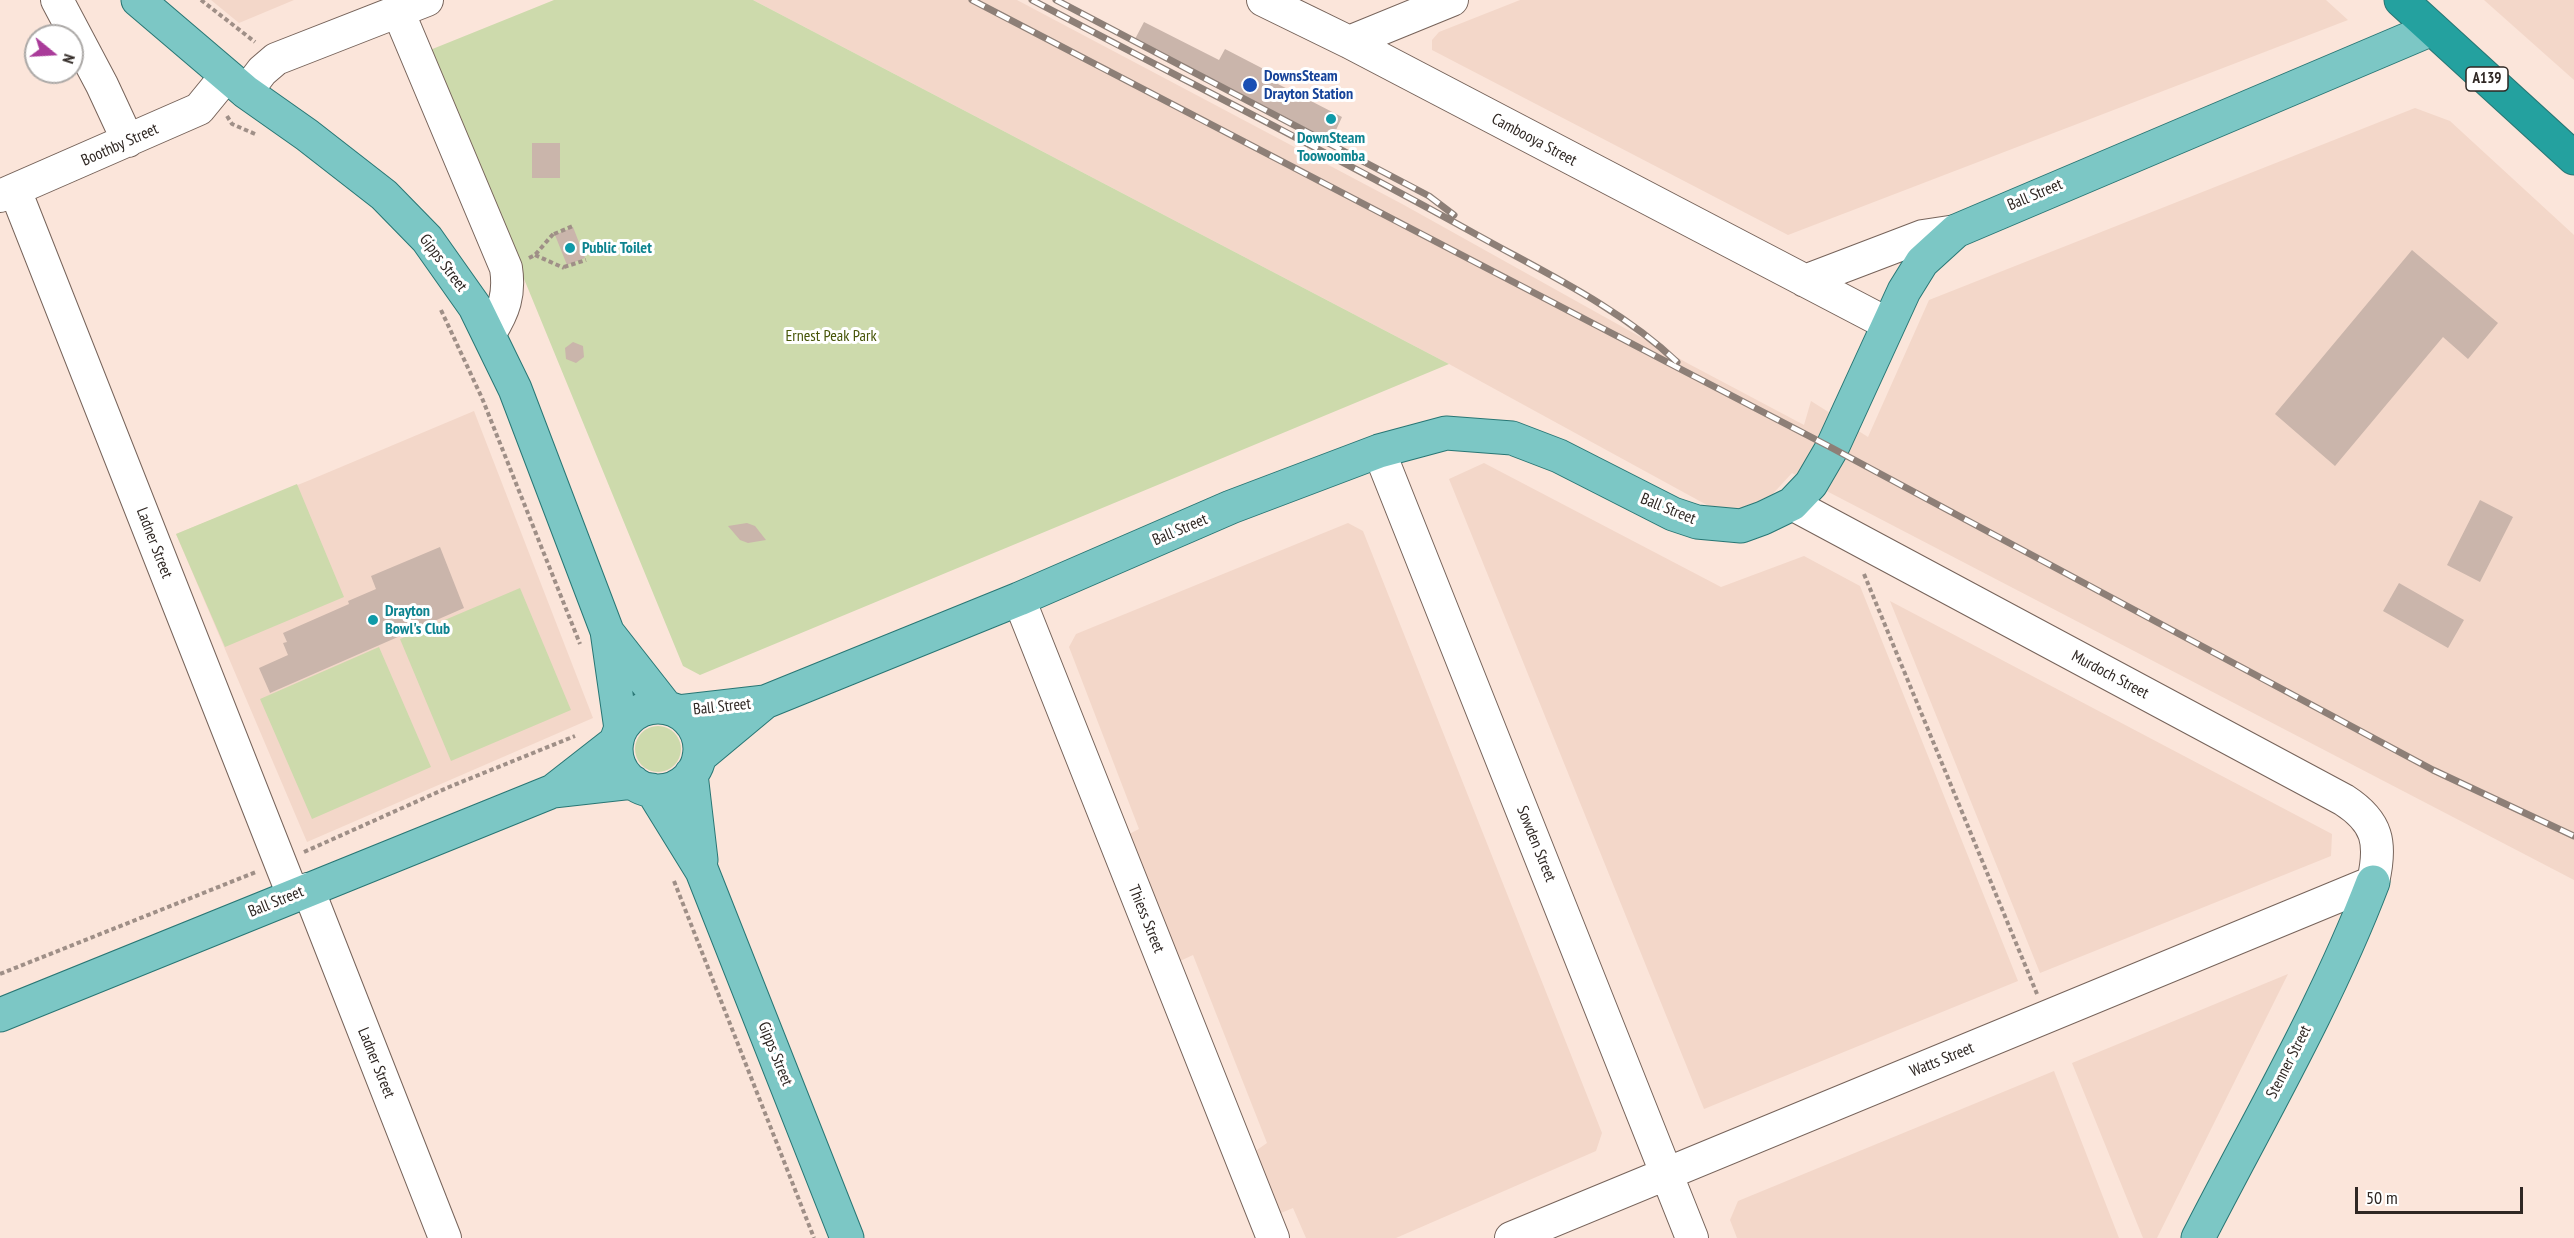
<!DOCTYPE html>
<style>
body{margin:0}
#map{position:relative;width:2574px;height:1238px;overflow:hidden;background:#fbe5da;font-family:"PT Sans Narrow",sans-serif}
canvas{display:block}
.north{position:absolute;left:24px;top:24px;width:60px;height:60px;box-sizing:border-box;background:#fff;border:2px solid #aca9a7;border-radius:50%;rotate:108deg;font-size:16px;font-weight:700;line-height:24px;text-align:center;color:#2f2723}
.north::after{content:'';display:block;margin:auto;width:21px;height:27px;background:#a93b99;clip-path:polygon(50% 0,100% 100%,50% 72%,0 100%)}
.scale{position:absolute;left:2355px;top:1187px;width:168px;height:27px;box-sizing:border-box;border:3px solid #2f2723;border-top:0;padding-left:8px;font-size:18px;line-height:21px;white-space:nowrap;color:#2f2723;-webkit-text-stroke:4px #fff;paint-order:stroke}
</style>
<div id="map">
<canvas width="2574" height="1238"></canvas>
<div class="north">N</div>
<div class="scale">50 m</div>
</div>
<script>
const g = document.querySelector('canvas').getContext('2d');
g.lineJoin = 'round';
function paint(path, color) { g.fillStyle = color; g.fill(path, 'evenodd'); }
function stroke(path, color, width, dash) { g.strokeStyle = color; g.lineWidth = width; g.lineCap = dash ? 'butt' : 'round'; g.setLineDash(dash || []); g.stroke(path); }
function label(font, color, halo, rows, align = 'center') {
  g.font = font + ' "PT Sans Narrow",sans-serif'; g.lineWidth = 6; g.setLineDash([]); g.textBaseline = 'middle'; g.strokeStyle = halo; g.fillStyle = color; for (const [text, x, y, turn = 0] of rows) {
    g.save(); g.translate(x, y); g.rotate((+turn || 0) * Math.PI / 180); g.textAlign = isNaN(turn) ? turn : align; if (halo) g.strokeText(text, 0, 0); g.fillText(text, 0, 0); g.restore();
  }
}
paint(new Path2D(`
 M211 0H294L239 23Z
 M753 0H1017L1404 205 1689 364 1804 425 1811 401 1868 437 1929 300 2415 108 2450 121 2574 235V880L1792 473 1768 499 1727 516 1449 364Z
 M1520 0H2326L2348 20 1788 235 1432 50V40L1439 32Z
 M2484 0H2574V80Z
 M474 411 593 718 307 842 176 534 310 480Z
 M1484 463 1721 587 1804 556 1860 586 2018 981 1704 1109 1449 479Z
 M1348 523 1363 531 1602 1133 1596 1151 1396 1238H1306L1293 1208 1281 1213 1254 1152 1267 1143 1193 955 1180 961 1129 834 1139 829 1069 647 1076 634Z
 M1890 601 2332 834 2331 856 2040 973Z
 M2288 974 2157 1238H2143L2072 1063Z
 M2054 1071 2119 1238H1737L1730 1220 1738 1201Z`), '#f3d7c9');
paint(new Path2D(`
 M554 0H753L1449 364 700 675 683 666 430 50Z
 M297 484 344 597 225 647 176 534Z
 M520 588 571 710 451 761 400 639Z
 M379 647 431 767 312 819 260 699Z
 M635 749a23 23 0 1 1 46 0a23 23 0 1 1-46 0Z`), '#cddaac');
paint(new Path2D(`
 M1144 22 1219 60 1225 49 1281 78 1278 84 1342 117 1331 141 1135 39Z
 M532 143H560V178H532Z
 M573 227 585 258 567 265 555 235Z
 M2412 250 2498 323 2468 359 2443 337 2335 466 2275 414Z
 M573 342 583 346 584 357 576 363 566 359 565 348Z
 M2480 500 2513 517 2480 582 2447 565Z
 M747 523 755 526 766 540 748 543 740 540 728 526Z
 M440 547 464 608 270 693 259 668 288 655 283 643 287 642 283 633 349 604 348 601 376 589 371 576Z
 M2399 583 2464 620 2448 648 2383 611Z`), '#cab5ab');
const minor = new Path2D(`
 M57 0 102 85 128 141
 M1263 0 1349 42 1888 324
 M398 11 506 268C510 294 504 311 490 333
 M1349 42 1452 0
 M246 92 262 71 276 59 427 0
 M15 190 293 895
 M0 196 199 109 226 76
 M1805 281 1923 236 1956 231
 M1379 451 1692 1238
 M1019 599 1273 1238
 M308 889 445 1238
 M1511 1238 2373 882C2382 843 2378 822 2344 800L1792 504`);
const major = new Path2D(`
 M138 0 246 92 307 135 384 195 427 239 475 307 515 389 607 631 621 729
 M608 633 666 707
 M616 749a42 42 0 1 1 84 0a42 42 0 1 1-84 0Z
 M678 712 765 702 1019 599 1231 507 1379 451 1446 433 1512 438 1559 456 1673 514 1697 522 1741 526 1763 518 1792 504 1811 484 1832 448 1904 291 1922 262 1956 231 2432 29
 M699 757 765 702
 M691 774 701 860
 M652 790 702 871 847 1238
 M553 791 633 782
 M0 1015 553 791 617 741
 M2198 1238C2258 1121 2326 1005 2373 882`);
const highway = new Path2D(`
 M2401 0 2574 158`);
stroke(minor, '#76635a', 34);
stroke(major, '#287674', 35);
stroke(highway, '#287674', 35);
stroke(new Path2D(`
 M201 0 255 42
 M227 116 232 124 255 134
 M554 234 573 226
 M535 255 564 268
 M529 258 535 255 554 233
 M564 267 586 260
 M441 310 482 398 580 644
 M1864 574 2037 994
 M304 852 449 787 575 736
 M674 881 814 1238
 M0 974 256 872`), '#9f8f87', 4, [4.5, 3]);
stroke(minor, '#fff', 32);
stroke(major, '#7cc7c5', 33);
stroke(highway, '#24a19f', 33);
const rail = new Path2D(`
 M972 0 1832 448 2433 770 2574 836
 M1032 0C1178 77 1326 151 1470 231 1541 271 1618 306 1677 362
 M1056 0 1429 196 1454 215`);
stroke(rail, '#8d7f77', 7);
stroke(rail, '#fff', 4.5, [14]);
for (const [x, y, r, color] of [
 [1250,85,8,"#1a4fb4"],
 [1331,119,6,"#0f9aa8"],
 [570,248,6,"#0f9aa8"],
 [373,620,6,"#0f9aa8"]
]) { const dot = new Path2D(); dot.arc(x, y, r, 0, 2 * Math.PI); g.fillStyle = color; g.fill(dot); stroke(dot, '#fff', 2); }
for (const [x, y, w] of [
 [2487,79,42]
]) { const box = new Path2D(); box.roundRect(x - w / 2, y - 12, w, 24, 4.5); g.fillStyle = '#fff'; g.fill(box); stroke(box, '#2f2723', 1.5); }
label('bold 15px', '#2f2723', null, [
 ["A139",2487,79]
]);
label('bold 16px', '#164399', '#fff', [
 ["DownsSteam",1264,76],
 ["Drayton Station",1264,94]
], 'left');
label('bold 16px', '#0d838f', '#fff', [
 ["DownSteam",1331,138,"center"],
 ["Toowoomba",1331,156,"center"],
 ["Public Toilet",582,248],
 ["Drayton",385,611],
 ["Bowl's Club",385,629]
], 'left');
label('16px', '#2f2723', '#fff', [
 ["Cambooya Street",1534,140,28],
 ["Boothby Street",120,145,-24],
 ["Ball Street",2035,195,-23],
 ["Gipps Street",443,263,53],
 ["Ball Street",1668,509,22],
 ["Ball Street",1180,530,-23],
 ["Ladner Street",154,543,69],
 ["Murdoch Street",2110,675,28],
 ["Ball Street",722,707,-6],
 ["Sowden Street",1536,844,68],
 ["Ball Street",276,902,-22],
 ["Thiess Street",1146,919,68],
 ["Gipps Street",775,1054,68],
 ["Watts Street",1942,1060,-22],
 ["Stenner Street",2289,1062,-63],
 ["Ladner Street",376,1063,68]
]);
label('16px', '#465508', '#fff', [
 ["Ernest Peak Park",831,336]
]);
</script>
